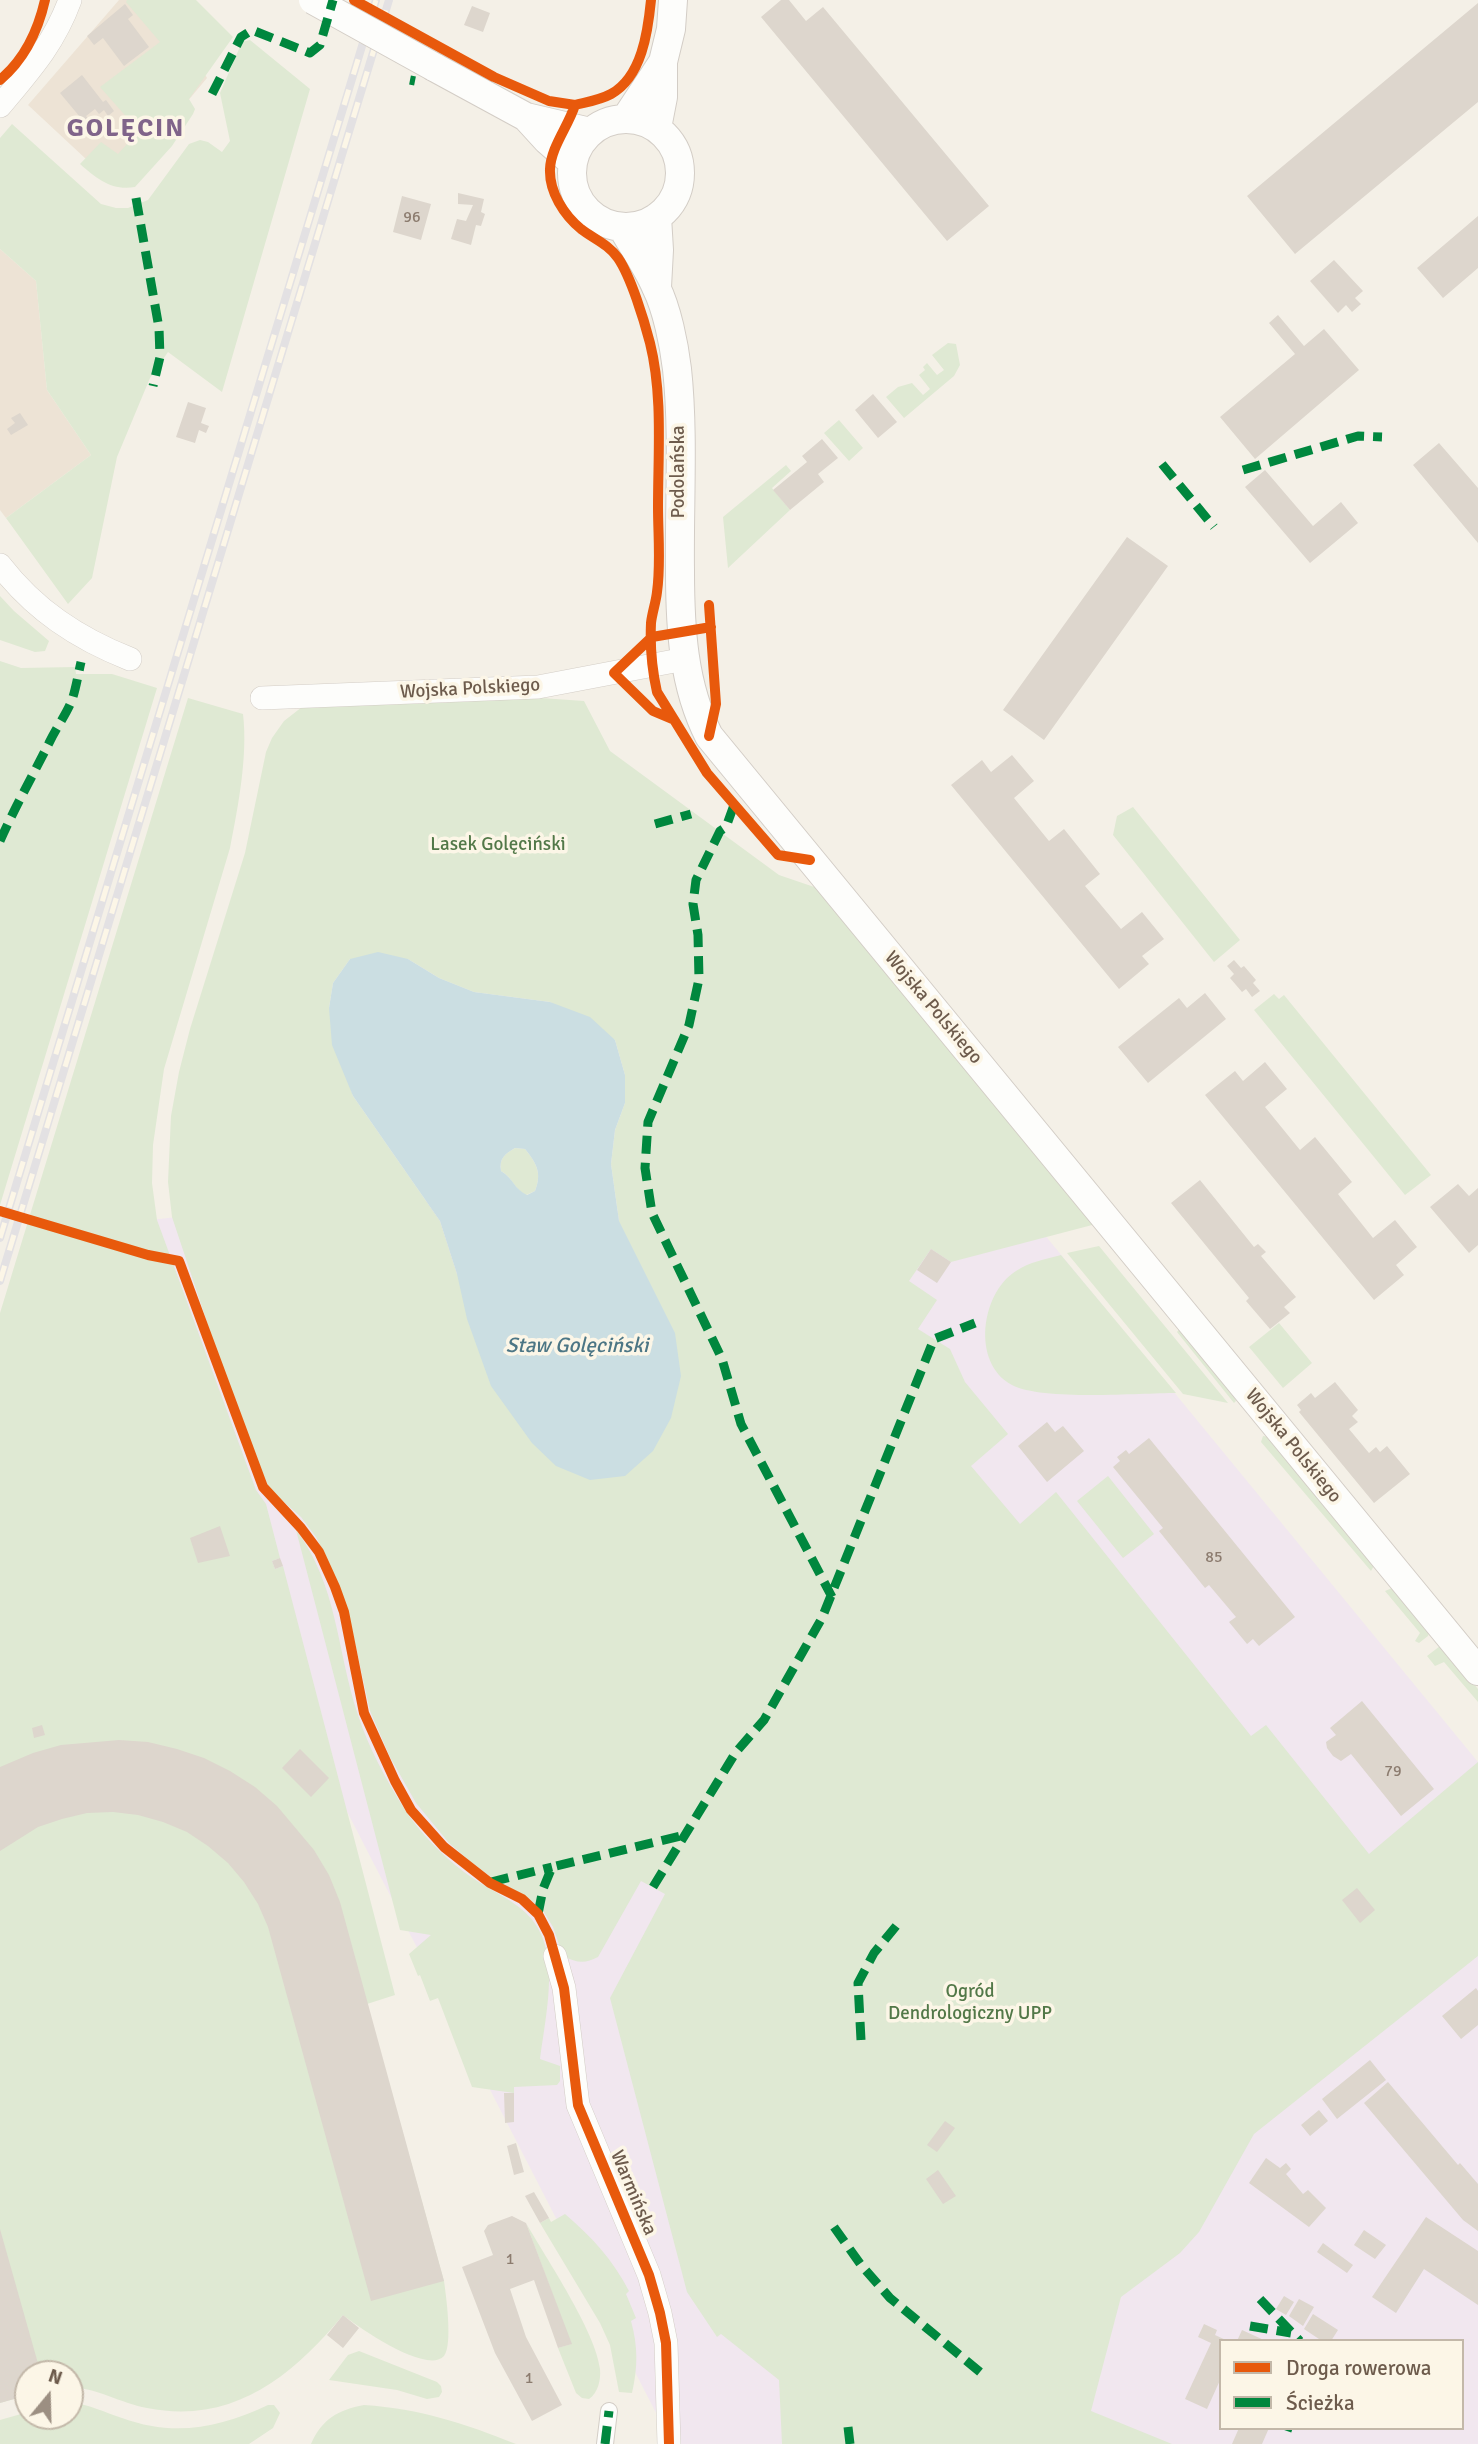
<!DOCTYPE html>
<meta charset="utf-8">
<style>
body{margin:0}
#map{position:relative;width:1478px;height:2444px;overflow:hidden;background:#f4f0e7;font-family:Signika,sans-serif}
canvas{display:block}
.legend{position:absolute;left:1219px;top:2339px;width:245px;height:91px;box-sizing:border-box;background:#fcf6e7;border:2px solid #c3b8a9;margin:0;padding:9px 12px;list-style:none;font-size:21px;color:#6d5b4c}
.legend li{display:flex;align-items:center;gap:14px;height:35px}
.legend b{width:35px;border:2px solid #c3b8a9}
.north{position:absolute;left:14px;top:2360px;width:70px;height:70px;box-sizing:border-box;background:#fcf6e7;border:2px solid #c3b8a9;border-radius:50%;rotate:19deg;font-size:19px;font-weight:700;line-height:28px;text-align:center;color:#6d5b4c}
.north::after{content:'';display:block;margin:auto;width:24px;height:32px;background:#9c8f82;clip-path:polygon(50% 0,100% 100%,50% 72%,0 100%)}
</style>
<div id="map">
<canvas width="1478" height="2444"></canvas>
<ul class="legend">
<li><b style="height:9px;background:#e8590c"></b>Droga rowerowa</li>
<li><b style="height:9px;background:#00873e"></b>Ścieżka</li>
</ul>
<div class="north">N</div>
</div>
<script>
const g = document.querySelector('canvas').getContext('2d');
g.lineJoin = 'round';
function paint(path, color) { g.fillStyle = color; g.fill(path, 'evenodd'); }
function stroke(path, color, width, dash) { g.strokeStyle = color; g.lineWidth = width; g.lineCap = dash ? 'butt' : 'round'; g.setLineDash(dash || []); g.stroke(path); }
function label(font, color, halo, rows, align = 'center') {
  g.font = font + ' Signika,sans-serif'; g.lineWidth = 7; g.setLineDash([]); g.textBaseline = 'middle'; g.strokeStyle = halo; g.fillStyle = color; for (const [text, x, y, turn = 0] of rows) {
    g.save(); g.translate(x, y); g.rotate((+turn || 0) * Math.PI / 180); g.textAlign = isNaN(turn) ? turn : align; if (halo) g.strokeText(text, 0, 0); g.fillText(text, 0, 0); g.restore();
  }
}
paint(new Path2D(`
 M119 0H152L188 44 207 78 119 183 101 173 28 105Z
 M0 249 36 281 47 390 91 455 6 518 0 510Z`), '#ede3d5');
paint(new Path2D(`
 M355 1197 1044 1234 1478 1762V2444H672L299 1718 88 1227ZM1221 2341H1462V2428H1221Z`), '#f1e7ef');
paint(new Path2D(`
 M127 0H196L233 37 189 99 195 109 193 114 172 146 135 187C112 191 97 179 80 164L101 142 118 154 139 131 100 87 160 42 126 2Z
 M250 40 310 89 222 392 168 352 150 378 117 457 92 578 68 604 6 518 91 455 47 390 36 281 0 249V138L12 124 101 204 116 208H128L148 200 189 144 200 140 208 142 222 152 230 141 220 93 242 42Z
 M948 343 956 344 960 365 954 376 904 418 886 397 898 387 912 383 923 395 930 389 919 375 925 370 923 367 927 363 937 375 944 370 932 355Z
 M839 420 863 448 849 461 824 433Z
 M786 465 791 471 772 488 790 510 728 568 723 517Z
 M0 596 14 611 49 641 45 651 35 652 0 640Z
 M0 661 21 668 75 667 76 674H112L157 688 0 1205Z
 M188 698 243 714C248 756 238 807 230 848L164 1069 153 1145 152 1183 157 1220 256 1490 266 1504 280 1558 272 1561 275 1569 283 1566 395 1995 367 2004 444 2281C446 2295 453 2345 444 2356 427 2375 358 2327 343 2315 292 2377 232 2425 147 2408 120 2403 97 2388 70 2387V2374H28V2395L0 2403V1313Z
 M541 698 584 701 610 751 779 875 820 889 1096 1224 951 1262 931 1249 909 1281 937 1300 918 1329 950 1349 965 1382 1008 1434 971 1466 1020 1524 1056 1492 1251 1736 1266 1725 1369 1854 1478 1762V1956L1254 2134 1199 2232 1180 2253 1121 2297 1091 2411 1172 2444H782L779 2380 721 2334 717 2337 687 2292 610 1998 665 1894 641 1881 598 1957C585 1964 577 1963 563 1956L553 1927 542 1909 527 1897 491 1877 470 1861 449 1843 416 1803 390 1757 370 1711 348 1611 328 1560 316 1537 301 1517 276 1495 267 1484 217 1352 172 1217 168 1182 171 1116 179 1072 190 1029 245 853 266 752 272 738 284 721 302 707 314 705 408 704ZM350 959H408L439 978 474 992 550 1002 615 1040 625 1075V1103L615 1130 611 1164 619 1221 457 1274 440 1221 353 1096 329 1008 333 983Z
 M1133 807 1240 940 1214 962 1113 835 1117 816Z
 M1274 994 1279 999 1284 995 1431 1175 1405 1195 1254 1010Z
 M515 1148 525 1149C537 1164 542 1173 535 1191L526 1195C514 1189 513 1178 501 1171 499 1158 505 1154 515 1148Z
 M1099 1246 1228 1403 1183 1394 1067 1253Z
 M1061 1255 1176 1393C1139 1393 1042 1401 1012 1385 971 1363 981 1293 1016 1271 1029 1262 1046 1259 1061 1255Z
 M1279 1323 1312 1363 1283 1388 1249 1347Z
 M1181 1327 1229 1385 1236 1401 1234 1403 1177 1332Z
 M1263 1436 1270 1437 1375 1564 1371 1571 1261 1442Z
 M1108 1476 1154 1534 1123 1558 1077 1501Z
 M296 1530C338 1585 337 1653 358 1715 368 1747 387 1781 405 1810 420 1833 442 1855 464 1872 501 1900 541 1905 548 1959 552 1989 544 2029 540 2059L560 2066V2081L557 2085 514 2087V2093L472 2087 438 1998 430 2001 420 1975 418 1976 409 1954 431 1935 400 1930Z
 M1392 1588 1400 1594 1430 1631 1428 1636 1419 1643 1415 1641 1420 1633 1385 1591Z
 M1440 1646 1446 1650 1478 1689V1702L1444 1662 1435 1666 1427 1656Z
 M565 2214C592 2237 613 2260 629 2291L626 2294 636 2318 631 2321C638 2346 638 2367 632 2393L619 2392 610 2345 600 2323 540 2223 549 2218 551 2222Z
 M526 2223C546 2258 596 2332 600 2369 601 2380 598 2393 589 2399L582 2398 576 2393 558 2348 571 2344Z
 M359 2351 437 2382 441 2386 442 2392 439 2397 427 2399 397 2390 329 2380 348 2355Z
 M71 2402C90 2405 104 2412 122 2418 174 2437 219 2428 268 2405H274L280 2413 273 2428 249 2444H0V2420L28 2412V2416H70Z
 M364 2405C421 2409 463 2423 516 2444H311C322 2419 338 2410 364 2405Z`), '#dfe9d3');
paint(new Path2D(`
 M378 952 408 959 439 978 474 992 550 1002 590 1017 615 1040 625 1075V1103L615 1130 611 1164 619 1221 675 1333 681 1376 671 1418 653 1451 625 1476 590 1480 556 1466 532 1443 491 1386 467 1319 457 1274 440 1221 353 1096 332 1045 329 1008 333 983 350 959ZM515 1148 525 1149C537 1164 542 1173 535 1191L527 1195C514 1189 514 1179 501 1171 499 1158 505 1154 515 1148Z`), '#cbdee2');
paint(new Path2D(`
 M781 0H789L806 21 823 7 989 206 947 241 761 17Z
 M1478 3V102L1295 254 1247 196Z
 M125 4 133 15 128 19 149 47 124 66 103 38 94 45 87 36Z
 M472 6 490 13 483 32 464 25Z
 M82 75 103 102 106 100 114 111 108 116 104 110 99 114 95 109 86 116 94 127 82 137 74 127 77 125 74 121 80 117 60 93Z
 M458 193 484 199 481 212 485 214 481 226 476 225 471 245 451 239 457 219 466 221 473 205 458 204Z
 M402 196 431 204 421 240 393 232Z
 M1478 216V268L1443 298 1417 268Z
 M1334 260 1363 291 1355 298 1361 304 1352 312 1346 305 1338 313 1310 281Z
 M1278 315 1304 346 1324 329 1359 370 1255 459 1220 417 1295 354 1269 323Z
 M873 394 897 422 878 438 855 410Z
 M188 402 206 408 201 423 209 426 206 433 199 430 195 443 176 437Z
 M20 413 28 425 11 435 7 429 15 423 11 418Z
 M822 439 838 458 818 474 824 482 790 510 773 490 807 462 802 456Z
 M1439 443 1478 488V543L1413 465Z
 M1265 470 1313 526 1341 502 1358 523 1310 563 1245 487Z
 M1127 537 1168 566 1044 740 1003 710Z
 M1012 755 1034 781 1014 798 1049 841 1064 829 1100 874 1085 886 1121 929 1142 912 1164 939 1142 956 1149 964 1119 989 951 785 982 760 991 772Z
 M1234 960 1241 968 1244 966 1256 980 1253 983 1260 991 1252 997 1246 989 1242 992 1230 978 1234 974 1227 966Z
 M1205 993 1226 1019 1148 1083 1118 1047 1179 998 1187 1008Z
 M1265 1062 1287 1089 1265 1107 1300 1150 1315 1137 1352 1182 1338 1194 1373 1238 1395 1220 1417 1247 1396 1265 1404 1275 1374 1300 1205 1095 1235 1071 1243 1081Z
 M1200 1180 1254 1247 1258 1244 1266 1252 1261 1256 1296 1297 1284 1307 1290 1313 1270 1329 1246 1301 1249 1298 1171 1203Z
 M1458 1184 1469 1196 1478 1188V1245L1469 1253 1430 1207Z
 M931 1249 951 1262 937 1283 917 1270Z
 M1335 1382 1358 1410 1352 1416 1358 1422 1349 1429 1369 1453 1376 1447 1380 1452 1387 1446 1410 1474 1374 1503 1299 1412 1301 1410 1297 1405 1311 1393 1315 1398Z
 M1047 1422 1055 1432 1063 1426 1084 1451 1047 1482 1018 1446Z
 M1149 1438 1295 1617 1259 1646 1253 1639 1247 1644 1229 1622 1236 1617 1209 1585 1205 1588 1159 1531 1163 1528 1113 1467 1120 1461 1117 1457 1126 1450 1129 1454Z
 M220 1526 230 1556 198 1563 190 1538Z
 M280 1558 283 1566 275 1569 272 1561Z
 M1362 1701 1434 1789 1401 1816 1351 1754 1341 1761 1333 1756 1327 1748 1326 1742 1336 1735 1330 1728Z
 M42 1725 45 1735 34 1738 32 1728Z
 M119 1740 148 1742 177 1749 204 1758 230 1771 255 1787 277 1806 314 1850 329 1875 340 1902 444 2281 371 2301 268 1927 258 1904 244 1882 228 1863 208 1846 187 1832 163 1822 138 1815 113 1812 87 1813 62 1819 38 1827 0 1851V1767L33 1753 61 1745Z
 M300 1749 329 1778 311 1797 282 1768Z
 M1357 1888 1375 1910 1360 1923 1342 1900Z
 M1476 1988 1478 1991V2025L1461 2039 1442 2016Z
 M1370 2060 1386 2080 1337 2119 1322 2099Z
 M1388 2082 1458 2165 1460 2163 1478 2184V2231L1463 2220 1364 2103Z
 M504 2093H514V2122L505 2123Z
 M1319 2110 1328 2121 1310 2136 1301 2125Z
 M945 2121 955 2128 937 2152 927 2145Z
 M516 2143 524 2172 514 2175 507 2146Z
 M1266 2158 1280 2168 1286 2163 1291 2169 1286 2174 1303 2194 1308 2190 1326 2208 1309 2227 1249 2183Z
 M938 2170 956 2196 943 2204 926 2179Z
 M534 2192 549 2218 540 2223 525 2196Z
 M512 2216 526 2223 572 2344 558 2348 534 2280 510 2289 526 2337 562 2405 532 2421 495 2353 462 2267 493 2255 484 2231 488 2225Z
 M1426 2217 1478 2251V2305L1424 2269 1396 2313 1372 2297Z
 M0 2229 41 2374H28V2395L0 2403Z
 M1364 2230 1386 2245 1375 2259 1354 2245Z
 M1323 2243 1353 2265 1347 2273 1317 2252Z
 M1284 2296 1294 2302 1286 2315 1276 2309Z
 M1299 2299 1314 2307 1303 2326 1289 2316Z
 M1313 2314 1338 2330 1331 2341H1322L1304 2329Z
 M343 2315 359 2328 343 2348 327 2335Z
 M1204 2324 1217 2330 1215 2335 1228 2341H1221V2378L1207 2409 1185 2399 1211 2343 1198 2337Z
 M1242 2330 1266 2341H1237Z
 M1239 2428H1269L1262 2444H1232Z`), '#ddd6cd');
const pedestrian = new Path2D(`
 M605 2444 609 2411`);
const minor = new Path2D(`
 M0 106C29 71 54 44 70 0
 M0 565C35 610 77 638 130 659
 M262 698 538 687 685 659
 M555 1956 564 1988 578 2105 649 2275 660 2313 666 2343 669 2444`);
const tertiary = new Path2D(`
 M434 67 526 117 590 132
 M526 117 547 140 572 162
 M626 118 663 62
 M572 173a54 54 0 1 1 108 0a54 54 0 1 1-108 0Z
 M657 128 663 97V62L671 29 673 0
 M622 227C633 247 647 266 656 287 667 309 674 344 677 369 684 433 679 506 680 571 680 627 683 685 709 736L1478 1671
 M657 287 659 250 657 217`);
stroke(pedestrian, '#d3cdc6', 18);
stroke(minor, '#d3cdc6', 24);
stroke(tertiary, '#d3cdc6', 30);
stroke(pedestrian, '#fdfdfb', 16);
stroke(minor, '#fdfdfb', 23);
stroke(tertiary, '#fdfdfb', 28);
const rail = new Path2D(`
 M0 1238 376 0
 M0 1281 389 0`);
stroke(rail, '#e3e1e3', 8);
stroke(rail, '#fcf6e7', 5, [16]);
const tertiaryBridge = new Path2D(`
 M313 0 434 67`);
stroke(tertiaryBridge, '#d3cdc6', 30, []);
stroke(tertiaryBridge, '#fdfdfb', 28);
stroke(new Path2D(`
 M410 80 415 81
 M212 94 241 37 252 30 310 53 320 45 333 0
 M136 198 159 328 160 357 153 386
 M1162 464 1214 527
 M1243 470 1358 436 1382 437
 M734 805 726 827 720 831 696 880 693 904 698 935 699 979 689 1025 648 1122 645 1168 652 1213 722 1359 741 1424 832 1597
 M655 824 691 814
 M0 841C15 807 33 775 49 743 56 728 66 715 72 700 76 688 78 675 81 662
 M491 1882 552 1867
 M653 1887 736 1752 764 1720 822 1618 934 1339 975 1323
 M538 1914 543 1889 552 1867 685 1835
 M861 2040 858 1983 874 1953 897 1925
 M834 2227 861 2265 890 2298 985 2376
 M1260 2299 1300 2341
 M1250 2326 1291 2333
 M848 2427 850 2444
 M1287 2431 1288 2428
 M605 2444 609 2411`), '#00873e', 9, [18, 9]);
stroke(new Path2D(`
 M354 0 494 77 549 101 575 105
 M651 0C648 31 642 77 611 94 600 100 587 102 575 105 568 127 551 147 550 169 549 192 564 215 581 229 594 239 608 244 618 258 631 277 644 320 650 343 663 395 658 453 658 507 658 535 661 564 657 592 656 602 652 613 651 623 650 645 652 670 657 692L707 773 778 855 810 860
 M0 80C25 59 38 31 45 0
 M672 719 653 711 614 673 652 637 711 627
 M709 736 716 704 709 605
 M0 1211 148 1255 179 1261 263 1487 301 1528 319 1552 335 1587 344 1612 364 1713 395 1781 411 1810 444 1847 490 1883 522 1899 538 1914 549 1935 564 1988 578 2105 649 2275 660 2313 666 2343 669 2444`), '#e8590c', 10);
label('16px', '#8c7c6f', null, [
 ["96",412,218],
 ["85",1214,1558],
 ["79",1393,1772],
 ["1",510,2260],
 ["1",529,2379]
]);
label('19px', '#6d5b4c', '#fcf6e7', [
 ["Podolańska",679,472,-90],
 ["Wojska Polskiego",470,689,-3],
 ["Wojska Polskiego",933,1008,50],
 ["Wojska Polskiego",1293,1446,51],
 ["Warmińska",633,2193,67]
]);
label('19px', '#527848', '#fcf6e7', [
 ["Lasek Golęciński",498,845],
 ["Ogród",970,1992],
 ["Dendrologiczny UPP",970,2014]
]);
label('italic 21px', '#4c7685', '#fcf6e7', [
 ["Staw Golęciński",577,1346]
]);
g.letterSpacing = '2px';
label('bold 26px', '#80648a', '#fcf6e7', [
 ["GOLĘCIN",126,129]
]);
g.letterSpacing = '0px';
</script>
